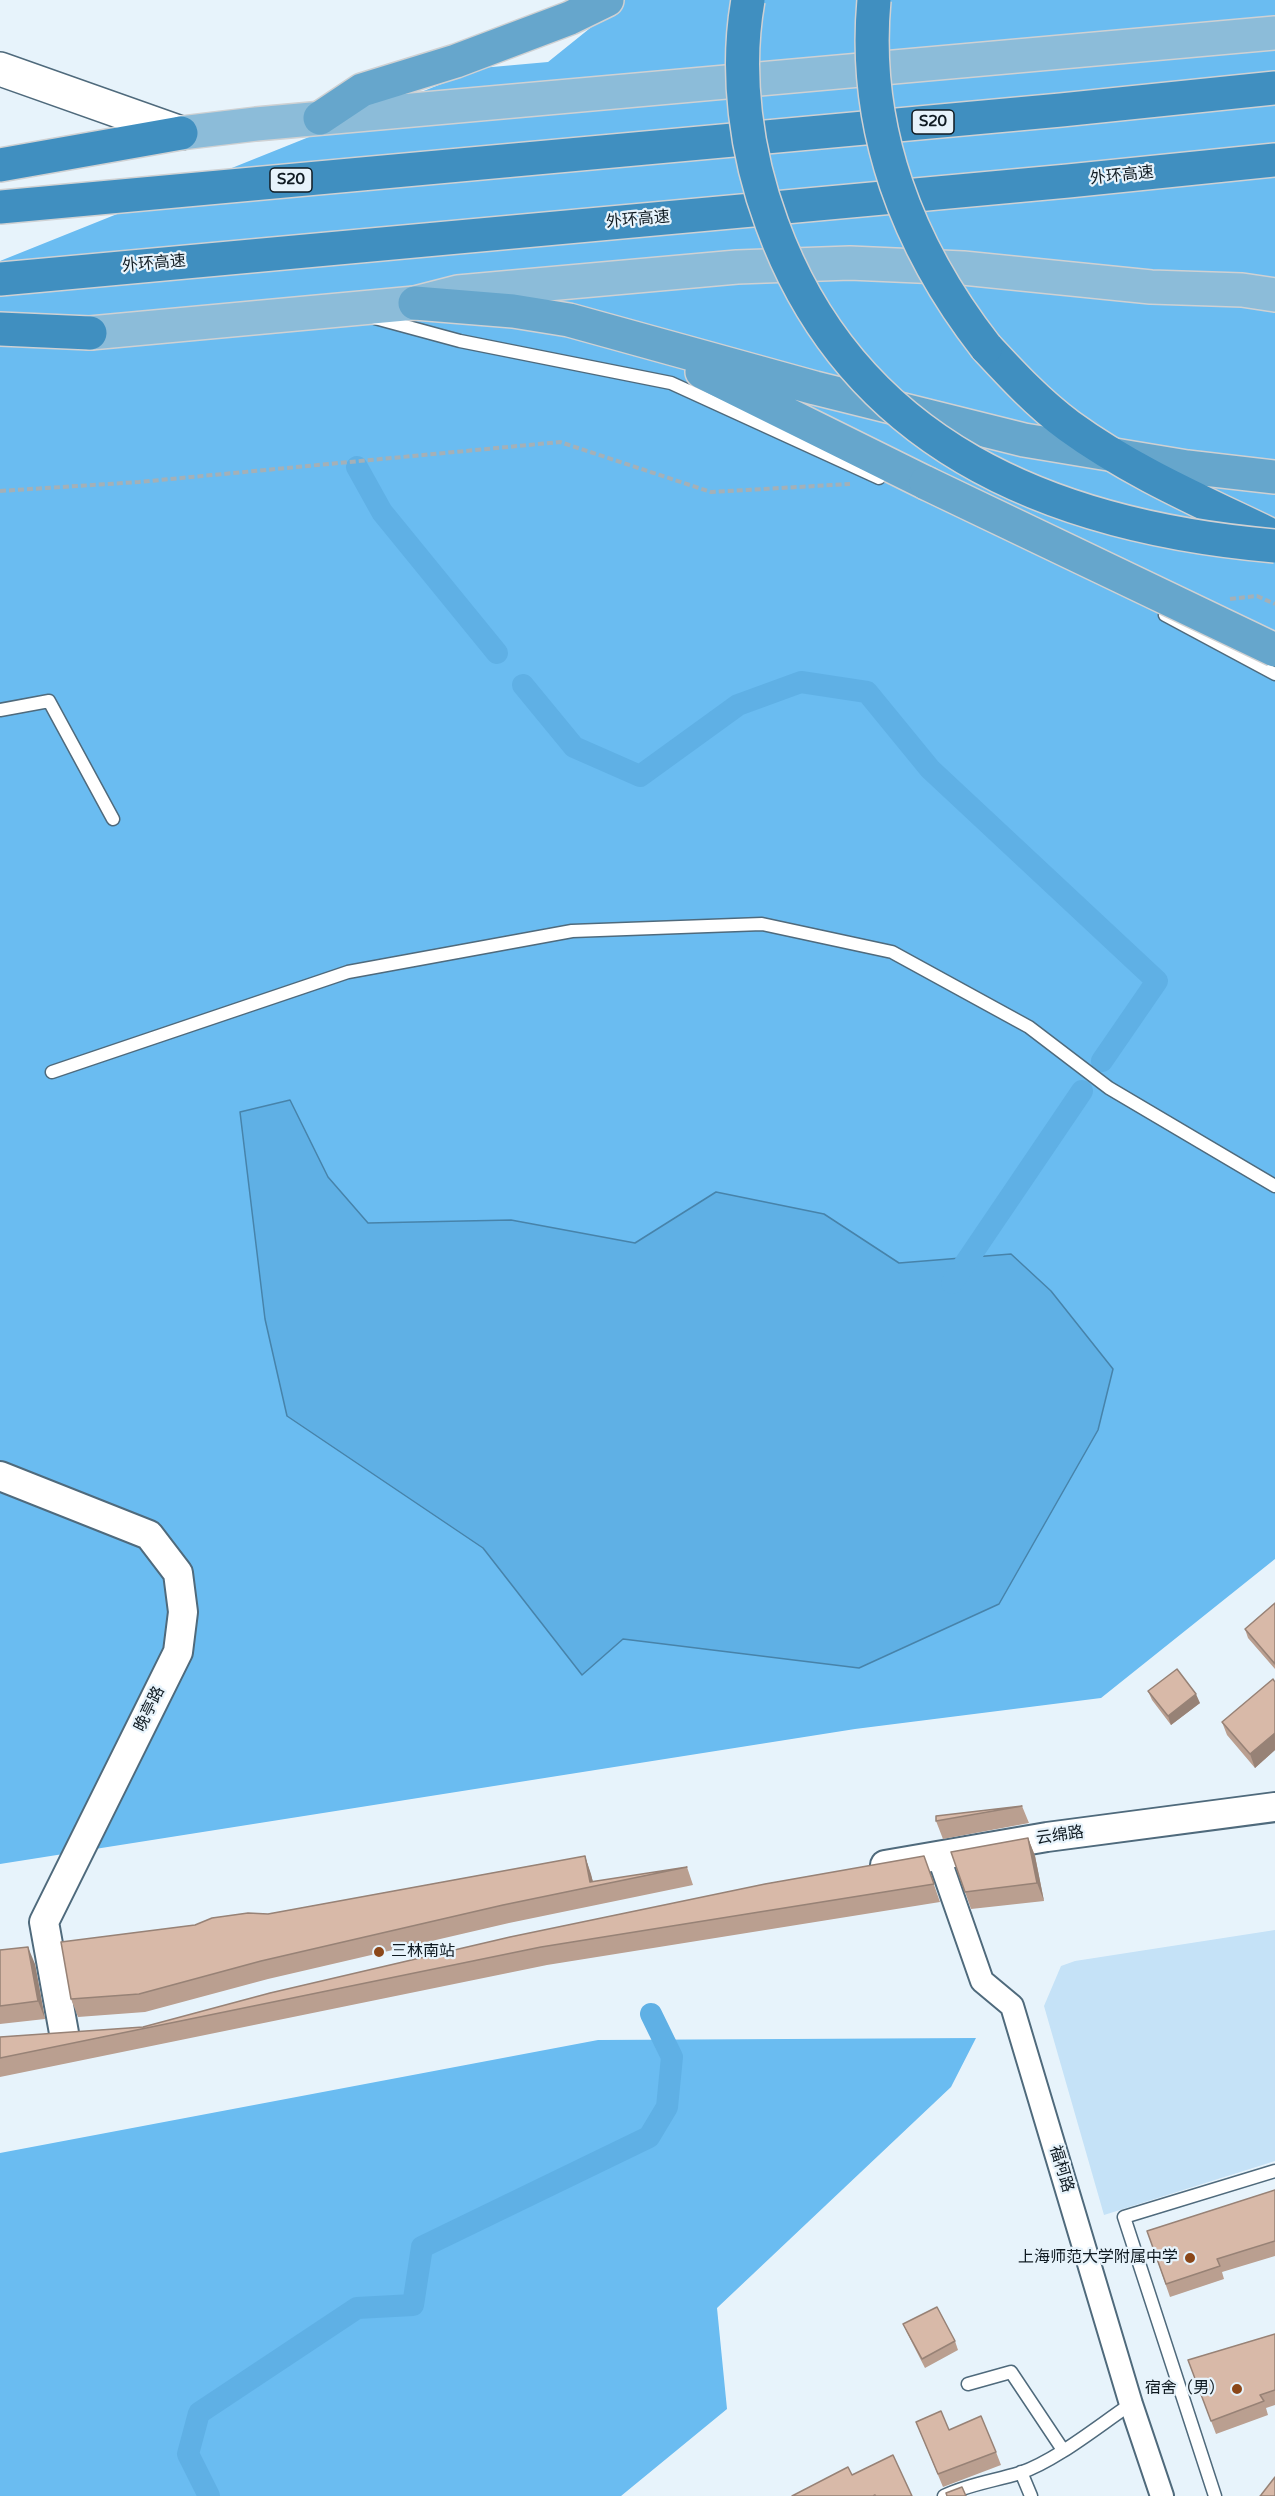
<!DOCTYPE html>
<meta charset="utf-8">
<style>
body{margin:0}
canvas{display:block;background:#e7f3fb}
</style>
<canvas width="1275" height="2496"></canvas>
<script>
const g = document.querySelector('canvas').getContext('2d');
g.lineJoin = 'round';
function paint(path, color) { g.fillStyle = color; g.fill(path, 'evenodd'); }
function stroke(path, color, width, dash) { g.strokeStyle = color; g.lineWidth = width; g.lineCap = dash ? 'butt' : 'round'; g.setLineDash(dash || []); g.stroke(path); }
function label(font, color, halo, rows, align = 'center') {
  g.font = font + ' "Varela Round","Noto Sans SC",sans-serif'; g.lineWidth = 4.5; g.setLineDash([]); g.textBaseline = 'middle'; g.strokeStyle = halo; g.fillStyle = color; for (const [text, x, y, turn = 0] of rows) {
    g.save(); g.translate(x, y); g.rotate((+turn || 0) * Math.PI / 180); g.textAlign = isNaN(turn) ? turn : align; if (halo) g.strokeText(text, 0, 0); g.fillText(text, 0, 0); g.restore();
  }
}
paint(new Path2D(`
 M1275 1930V2161L1104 2215 1044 2006 1061 1966 1075 1961Z`), '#c5e2f7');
paint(new Path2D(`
 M625 0H1275V1559L1101 1698 855 1729 0 1864V261L481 68 548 62Z
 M976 2038 951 2087 717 2308 727 2409 621 2496H0V2153L598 2040Z`), '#6abcf1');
const water = new Path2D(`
 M290 1100 328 1177 368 1223 511 1220 635 1243 716 1192 824 1214 899 1263 1011 1254 1051 1291 1113 1369 1098 1430 999 1604 859 1668 623 1639 582 1675 483 1548 287 1416 265 1319 240 1112Z`);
paint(water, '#5fb0e5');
stroke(water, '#4783aa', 1.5);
stroke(new Path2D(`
 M357 467 382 512 497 653
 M523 685 574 747 640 776 738 705 801 682 867 692 930 769 1157 981 1102 1061
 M952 1283 1082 1091
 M209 2496 188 2454 199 2413 357 2308 413 2305 422 2247 649 2137 667 2107 672 2057 651 2014`), '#5fb0e5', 22);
const service = new Path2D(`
 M375 318 460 341 671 383 879 478
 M1165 615 1275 674
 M0 710 49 701 113 819
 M52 1072 348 972 572 931 762 924 892 952 1029 1027 1109 1088 1275 1186
 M968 2384 1011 2372 1063 2450
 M1021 2472 1031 2496
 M944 2496C969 2484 994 2481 1020 2473 1057 2460 1098 2426 1131 2404
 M1215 2496 1124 2217 1275 2171`);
const minor = new Path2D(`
 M938 1855 982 1981 1012 2006 1131 2404 1162 2496`);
const tertiary = new Path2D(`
 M0 1476 149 1535 178 1573 183 1612 178 1652 44 1922 64 2033
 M885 1865 1047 1837 1275 1807`);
const secondary = new Path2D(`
 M0 69 181 133`);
const primary = new Path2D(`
 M181 133 256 124 1275 33
 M90 333 415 303 458 292 737 267 850 263 963 268 1151 287 1242 290 1275 295`);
const trunk = new Path2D(`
 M320 118 362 90 456 61 570 18 607 0
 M415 303 513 311 569 320 815 388 1024 440 1187 467 1275 477
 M702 372 926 483`);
const motorway = new Path2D(`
 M0 165 181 133
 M0 207 1061 110 1275 88
 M0 279 1068 181 1275 160
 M0 329 90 333
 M986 347C1012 375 1038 403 1069 426 1132 472 1205 503 1275 537`);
stroke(service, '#4f6a7c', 15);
stroke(minor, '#4f6a7c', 26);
stroke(tertiary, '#4f6a7c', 32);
stroke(secondary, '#4f6a7c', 36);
stroke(primary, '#cfd1d3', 36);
stroke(trunk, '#cfd1d3', 36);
stroke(motorway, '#cfd1d3', 36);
stroke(new Path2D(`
 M0 491 139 482 560 442 711 492 850 484
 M1230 599 1257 596 1275 604`), '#a4b0b7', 4, [6, 3]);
stroke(service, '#fff', 12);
stroke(minor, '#fff', 22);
stroke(tertiary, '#fff', 28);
stroke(secondary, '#fff', 33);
stroke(primary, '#8cbcd9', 33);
stroke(trunk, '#66a6cc', 33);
stroke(motorway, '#408fc0', 33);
const trunkBridge = new Path2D(`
 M926 483 1275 650`);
const motorwayBridge = new Path2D(`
 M748 0C735 73 746 154 772 224 853 447 1054 527 1275 546
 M874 0C862 129 908 247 986 347`);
stroke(trunkBridge, '#cfd1d3', 36, []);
stroke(motorwayBridge, '#cfd1d3', 36, []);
stroke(trunkBridge, '#66a6cc', 33);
stroke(motorwayBridge, '#408fc0', 33);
paint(new Path2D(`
 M1275 1603V1669L1248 1638 1245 1629Z
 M1275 1682V1750L1255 1768 1227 1735 1222 1722Z
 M1148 1691 1200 1703 1171 1725 1152 1700Z
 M1022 1806 1029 1823 943 1839 936 1821Z
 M1028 1838 1035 1856 1044 1901 971 1909 951 1852Z
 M585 1856 593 1882 687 1867 693 1885 509 1923 268 1979 145 2012 78 2017 71 1999 195 1925 268 1914Z
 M924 1856 940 1902 547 1965 0 2077V2037L143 2027Z
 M0 1950 35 1964 45 2019 0 2024Z
 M1275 2190V2256L1222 2272 1224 2279 1170 2297 1147 2231Z
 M903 2324 955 2341 958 2350 925 2368 907 2333Z
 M1275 2334V2405L1266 2408 1268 2415 1216 2434 1188 2360Z
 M916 2422 949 2430 996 2452 1001 2465 943 2487Z`), '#ba9f90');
paint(new Path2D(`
 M1196 1694 1200 1703 1171 1725 1168 1716Z
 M1275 1733V1750L1255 1768 1250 1754Z
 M1028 1838 1035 1856 1044 1901 1037 1883Z
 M585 1856 591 1874 594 1886 590 1882Z
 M28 1947 35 1964 45 2019 38 2001Z`), '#978276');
const building = new Path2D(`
 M1275 1603V1664L1245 1629Z
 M1177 1669 1196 1694 1168 1716 1148 1691Z
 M1273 1679 1275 1682V1733L1250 1754 1222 1722Z
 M1022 1806 936 1821V1816Z
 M1028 1838 1037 1883 965 1892 951 1852Z
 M585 1856 590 1882 687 1867 503 1905 261 1961 139 1994 71 1999 61 1942 195 1925 212 1918 248 1913 268 1914Z
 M924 1856 934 1884 541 1947 0 2058V2037L143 2027 270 1993 510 1937 765 1884Z
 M28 1947 38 2001 0 2006V1950Z
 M1275 2190V2241L1217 2259 1220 2266 1166 2284 1147 2231Z
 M937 2307 955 2341 922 2359 903 2324Z
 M1275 2334V2390L1260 2395 1264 2401 1211 2421 1188 2360Z
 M941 2411 949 2430 981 2416 996 2452 938 2474 916 2422Z
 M893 2455 912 2496H876L875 2495 873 2496H792L848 2467 852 2475Z
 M1275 2477V2496H1260L1261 2495Z
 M962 2487 966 2496H947L946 2493Z`);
paint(building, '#d8b9a8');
stroke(building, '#978276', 1.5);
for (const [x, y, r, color] of [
 [379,1952,6,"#8b4719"],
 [1190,2258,6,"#8b4719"],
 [1237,2389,6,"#8b4719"]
]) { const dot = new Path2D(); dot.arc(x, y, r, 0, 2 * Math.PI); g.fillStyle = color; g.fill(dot); stroke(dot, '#e7f3fb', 2); }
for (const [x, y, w] of [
 [933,122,42],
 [291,180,42]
]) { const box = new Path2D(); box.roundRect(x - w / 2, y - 12, w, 24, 4.5); g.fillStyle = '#e7f3fb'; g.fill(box); stroke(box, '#0f1a21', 1.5); }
label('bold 15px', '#0f1a21', null, [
 ["S20",933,122],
 ["S20",291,180]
]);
label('16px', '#0f1a21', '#e7f3fb', [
 ["外环高速",1122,176,-6],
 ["外环高速",638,220,-5],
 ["外环高速",154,264,-5],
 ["晚亭路",150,1709,-64],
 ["云绵路",1060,1836,-8],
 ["福柯路",1061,2169,73]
]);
label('16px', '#0f1a21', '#e7f3fb', [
 ["三林南站",391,1952,"left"],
 ["上海师范大学附属中学",1178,2258],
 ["宿舍（男）",1225,2389]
], 'right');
</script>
